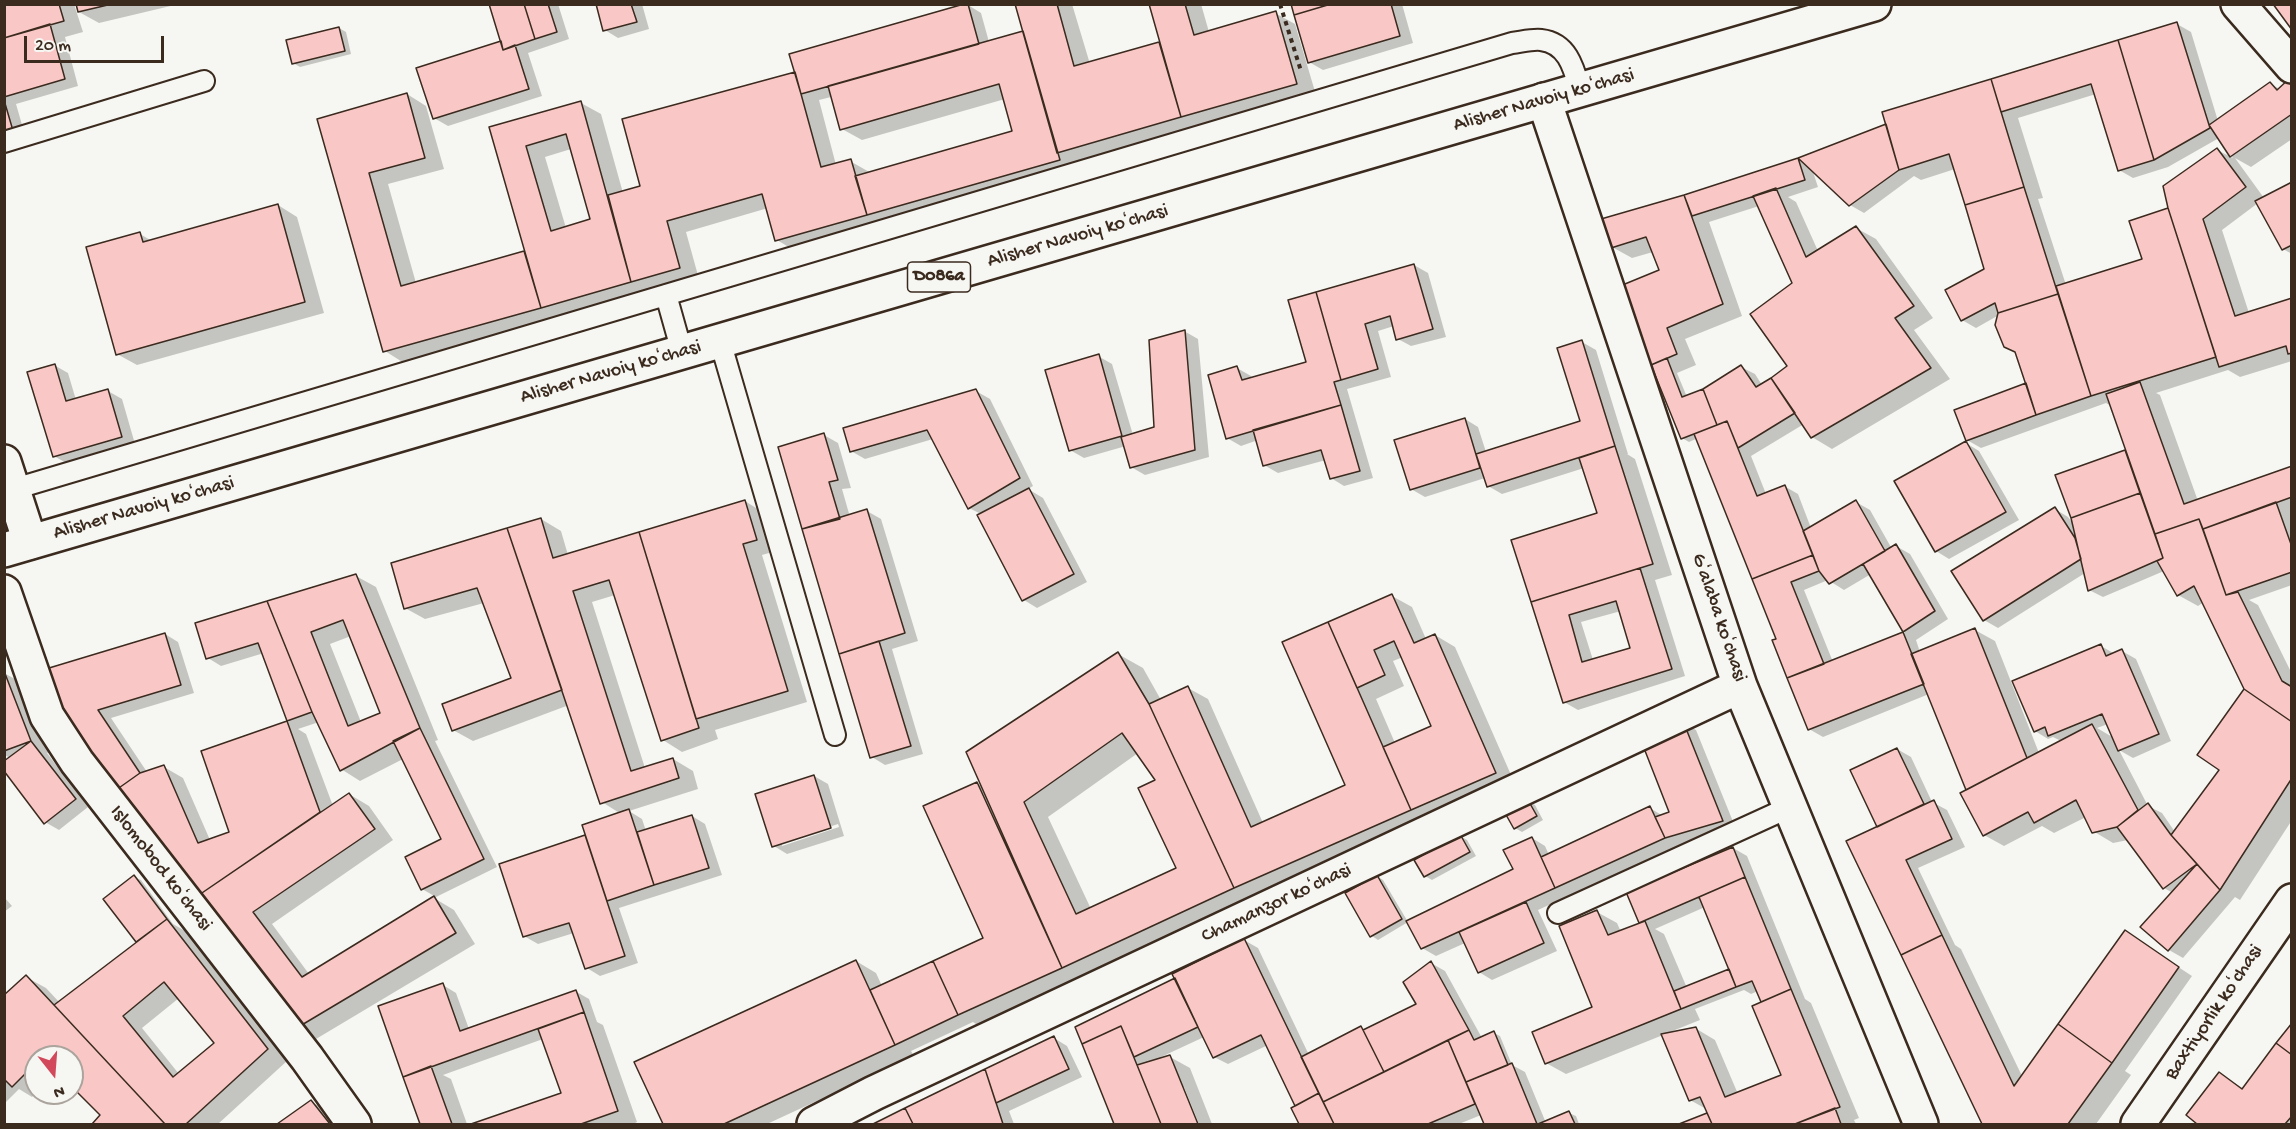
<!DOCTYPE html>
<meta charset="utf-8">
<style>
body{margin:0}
#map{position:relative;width:2296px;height:1129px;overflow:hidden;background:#f6f6f2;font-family:"Gochi Hand",sans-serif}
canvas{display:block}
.frame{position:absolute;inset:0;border:6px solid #3b2a1e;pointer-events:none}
.north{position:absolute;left:24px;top:1045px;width:60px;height:60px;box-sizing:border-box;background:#f6f6f2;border:2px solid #aba49d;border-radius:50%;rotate:163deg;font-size:16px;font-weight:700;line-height:24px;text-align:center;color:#3b2a1e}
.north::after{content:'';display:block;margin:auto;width:21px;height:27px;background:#d1495b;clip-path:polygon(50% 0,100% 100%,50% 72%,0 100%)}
.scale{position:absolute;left:24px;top:36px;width:140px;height:27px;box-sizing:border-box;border:3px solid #3b2a1e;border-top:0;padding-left:8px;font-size:18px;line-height:21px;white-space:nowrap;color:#3b2a1e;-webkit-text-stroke:4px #f6f6f2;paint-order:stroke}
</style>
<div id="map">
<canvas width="2296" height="1129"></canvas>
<div class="frame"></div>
<div class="north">N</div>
<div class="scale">20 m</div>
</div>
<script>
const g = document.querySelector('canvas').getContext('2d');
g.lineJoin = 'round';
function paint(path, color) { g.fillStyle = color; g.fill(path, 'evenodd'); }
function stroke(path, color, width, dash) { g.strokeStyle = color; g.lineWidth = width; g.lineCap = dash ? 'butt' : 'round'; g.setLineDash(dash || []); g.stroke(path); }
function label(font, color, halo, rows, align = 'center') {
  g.font = font + ' "Gochi Hand",sans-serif'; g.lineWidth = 5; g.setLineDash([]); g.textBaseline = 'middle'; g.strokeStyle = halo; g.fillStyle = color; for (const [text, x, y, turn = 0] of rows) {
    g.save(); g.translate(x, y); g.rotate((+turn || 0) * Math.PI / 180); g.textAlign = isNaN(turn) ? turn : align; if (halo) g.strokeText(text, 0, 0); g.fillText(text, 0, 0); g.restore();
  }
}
paint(new Path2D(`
 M10 4H74L83 32 65 37 78 86 16 104 27 142 4 148V6Z
 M78 4H179L99 23 79 12Z
 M490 4H558L569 39 528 53 542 96 448 126 434 118 503 42Z
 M598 4H642L649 29 618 38 605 30Z
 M1017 4H1072L1090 64 1161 43 1150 4H1201L1209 32 1275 13 1295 24 1316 95 797 252 777 240 768 208 686 232 699 279 404 363 385 351 319 120 407 94 426 106 444 169 388 184 416 283 526 252 491 128 581 103 601 114 623 193 642 187 796 73 968 5 981 13 989 42 1025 32ZM831 97 842 129 862 140 1005 99 1014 132 871 173 850 161 836 165 819 100ZM571 149 592 220 566 228 545 157Z
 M1293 4H1402L1413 43 1323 70 1309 62Z
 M2177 24 2191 32 2218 121 2270 84 2280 89 2292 79V139L2251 167 2235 158 2264 198 2292 184V254L2283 249 2258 203 2222 230 2249 313 2292 300V361L2240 377 2228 370 2156 393 2160 395 2198 501 2292 468V585L2249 600 2258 605 2292 674V820L2240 900 2235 897 2183 958 2169 950 2143 927 2173 893 2164 888 2128 840 2113 843 2093 831 2086 817 2054 833 2042 826 2004 846 1984 835 1929 694 1823 737 1809 729 1778 640 1698 438 1689 442 1682 438 1622 287 1661 271 1653 252 1632 258 1612 247 1603 220 1798 160 1887 125ZM2096 94 2119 170 2133 178 2168 167 2219 138 2233 158 2217 150 2144 260 2066 285 2038 199 2043 198 2018 118ZM1812 169 1850 205 1864 213 1914 176 1921 180 1955 169 1986 270 1962 320 1976 328 1999 315 2017 352 2027 384 1967 440 1981 448 2106 403 2111 406 2128 453 2125 452 2074 525 2068 517 2055 509 1984 620 1998 628 2085 573 2089 590 2103 597 2164 571 2178 595 2198 606 2204 602 2246 689 2221 769 2175 832 2162 813 2148 806 2119 750 2133 758 2171 741 2136 659 2122 651 2115 654 2101 646 2035 731 2048 739 2053 737 2061 741 2039 753 1995 641 1975 630 1920 652 1916 640 1948 619 1910 554 1896 546 1892 549 1870 510 1856 502 1811 528 1798 494 1784 486 1766 494 1751 456 1804 424 1812 437 1832 449 1950 379 1914 330 1933 318 1876 239 1856 228 1818 251 1796 202 1788 197 1818 187ZM1759 206 1794 283 1789 367 1762 385 1755 374 1741 367 1704 391 1687 397 1677 373 1696 365 1685 339 1742 316 1709 222ZM1871 574 1905 633 1833 662 1804 590 1828 580 1844 590ZM2108 724 2114 738 2097 728Z
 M339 28 346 32 351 54 300 67 293 63Z
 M278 205 297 217 324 313 137 365 117 354 140 234 152 241Z
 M1414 265 1428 273 1446 337 1411 346 1398 339 1394 326 1378 331 1391 377 1347 389 1373 478 1344 486 1331 478 1326 460 1278 473 1264 465 1258 440 1241 446 1227 438 1237 368 1251 376 1252 379 1308 363Z
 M1184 331 1198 339 1209 457 1145 475 1131 467 1126 446 1084 458 1070 450 1098 356 1112 364 1133 435 1156 428Z
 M1582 342 1596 350 1628 454H1627L1635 459 1672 575 1655 580 1685 676 1578 710 1564 702 1513 541 1599 514 1584 468 1502 494 1488 486 1485 478 1425 497 1411 489 1465 419 1478 427 1486 452 1582 422ZM1621 611 1632 649 1593 660 1581 622Z
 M54 365 68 373 76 400 108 391 122 399 135 444 68 464 54 456Z
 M976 391 990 399 1033 486 1028 489 1043 498 1087 582 1037 608 1024 600 979 516 981 514 969 508 933 439 865 459 851 451Z
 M824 435 838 443 851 488 842 489 850 517 867 511 881 519 918 641 892 649 923 754 885 765 872 757 779 448Z
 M1966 443 1979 451 2019 520 1949 559 1936 551Z
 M745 501 764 513 776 551 762 555 807 702 715 730 718 739 682 752 663 740 615 595 592 602 645 768 673 759 693 771 698 789 629 811 642 819 646 831 692 816 705 824 722 875 619 908 638 963 600 976 587 968 574 933 538 944 524 936 501 865 587 836 621 814 602 802 569 705 473 741 453 730 513 679 484 603 425 619 405 608 541 519 561 531 568 555Z
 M356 576 376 587 438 740 435 741 497 867 436 897 422 889 443 840 403 759 360 781 341 769 319 722 298 729 306 734 333 806 349 794 369 806 393 840 272 924 309 974 434 898 454 910 475 944 316 1039 296 1028 67 722 165 634 178 642 194 693 111 718 147 772 164 767 183 778 210 840 231 833 202 752 289 722 264 653 221 666 208 658ZM351 636 381 714 361 722 330 644Z
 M1392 596 1412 607 1426 639 1435 635 1455 647 1515 784 979 1026 973 1022 911 1051 914 1056 767 1124H665L636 1062 856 961 876 973 882 986 985 939 977 783 983 787 1118 654 1143 668 1161 700 1188 688 1208 699 1263 823 1347 786 1284 643ZM1403 657 1433 726 1395 743 1376 699 1404 686 1393 661ZM1138 753 1157 781 1178 868 1091 909 1048 817Z
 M4 673 24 684 50 752 47 753 88 807 59 830 45 822 11 758 4 755Z
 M1683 723 1696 730 1736 829 1679 845 1538 910 1557 951 1492 980 1479 972 1465 943 1436 956 1422 948 1408 922 1378 940 1372 936 1347 894 1377 876 1383 880 1408 922 1515 870 1532 838 1545 846 1549 855 1650 808 1663 816 1671 813Z
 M1897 749 1911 757 1932 802 1947 810 1965 847 1918 868 1955 945 1961 949 2022 1076 2125 932 2192 976 2125 1071 2131 1075 2096 1124H1984L1848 842 1879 828Z
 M814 776 828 784 844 836 787 854 774 846 757 795ZM838 824 839 827 782 846V843Z
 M1528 801 1535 805 1543 820 1522 832 1515 828Z
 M1460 836 1467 840 1476 856 1432 880 1425 876Z
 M1733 848 1747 856 1805 999 1811 1003 1859 1118 1854 1120 1856 1124H1683L1709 1113 1708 1110 1690 1100 1663 1035 1566 1074 1546 1063 1594 1008 1597 912 1617 923 1621 932 1642 923 1640 922ZM1705 907 1731 970 1687 988 1664 934 1655 929ZM1744 990 1751 994 1758 991 1783 1076 1738 1094 1715 1040 1695 1028 1670 1034V1032L1700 1020 1695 1009Z
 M134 877 141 880 173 924 187 932 287 1061 218 1124H94L102 1115 72 1085V1057H36V1093L32 1097 19 1089 4 1104V997L26 977 46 988 60 1003 139 943 137 941ZM179 998 216 1044 179 1074 142 1028Z
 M4 897 12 906 4 912Z
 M1244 940 1258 948 1309 1055 1361 1028 1366 1031 1418 1004 1431 963 1445 971 1482 1038 1494 1033 1500 1036 1512 1065 1525 1072 1546 1123 1569 1113 1576 1116 1579 1124H1486L1481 1115 1459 1124H1300L1293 1108 1297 1106 1268 1045 1228 1064 1214 1057 1204 1037 1161 1057 1162 1059 1170 1057 1190 1068 1212 1124H1199L1184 1087 1181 1088 1196 1124H1116L1076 1028 1177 979Z
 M443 985 456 993 469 1029 575 991 589 999 597 1022 603 1025 637 1122 633 1124H476L563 1094 543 1039 443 1075 451 1079 467 1124H421L380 1007Z
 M2292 1026V1124H2199L2220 1074 2244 1089Z
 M1054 1038 1067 1046 1082 1077 1009 1111 1014 1124H876Z
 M311 1102 325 1109 337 1124H279Z`), '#0003');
const building = new Path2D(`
 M4 4H59L64 21 4 38Z
 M76 4H112L78 12Z
 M489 4H524L535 39 503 50Z
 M524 4H548L557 32 535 39Z
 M596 4H631L637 22 603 31Z
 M964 4H968L979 44 801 94 789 54Z
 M1015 4H1057L1074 66 1159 42 1181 117 1057 153Z
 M1149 4H1185L1194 35 1276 11 1297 84 1181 117Z
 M1291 4H1331L1294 15Z
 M1331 4H1391L1400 36 1308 63 1294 15Z
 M2273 4H2292V30Z
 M2177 22 2210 128 2154 160 2118 40Z
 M50 24 65 79 4 97V38Z
 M339 27 345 51 292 64 286 40Z
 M1023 31 1060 160 867 215 855 176 1012 131 999 84 840 130 828 86Z
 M2118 40 2154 160 2118 171 2091 84 2001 112 1991 79Z
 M501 41 503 50 515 45 529 89 433 119 416 68Z
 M795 72 821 167 851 159 867 215 775 241 762 194 667 221 680 268 631 282 608 195 640 186 622 119Z
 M2291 77 2292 114 2230 157 2209 125 2270 82 2277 90Z
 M1991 79 2024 187 1965 205 1949 154 1899 170 1882 112Z
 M407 93 425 158 369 173 401 286 524 251 541 308 383 352 317 119Z
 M4 100 14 134 4 137Z
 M581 101 631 282 541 308 489 127ZM566 134 590 219 551 231 526 146Z
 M1886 124 1899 170 1849 206 1798 158Z
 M2217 148 2246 187 2203 219 2235 316 2292 298V353L2288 354 2286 346 2219 367 2168 208 2163 186Z
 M1798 158 1805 180 1692 216 1684 195Z
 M2292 182V245L2282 250 2255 201Z
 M2024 187 2058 294 1998 313 1995 303 1961 321 1945 290 1984 269 1965 205Z
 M1776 188 1806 257 1856 226 1914 306 1895 318 1931 368 1811 438 1771 378 1787 366 1750 314 1792 283 1753 196Z
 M1684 195 1723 304 1667 328 1677 354 1651 365 1620 286 1659 270 1646 237 1611 248 1601 219Z
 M278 204 305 302 116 355 86 247 140 232 143 242Z
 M2168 208 2216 357 2091 396 2056 286 2142 259 2129 221Z
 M1414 264 1433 329 1396 340 1390 316 1365 324 1378 369 1341 380 1316 292Z
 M1316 292 1341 380 1334 382 1341 405 1226 439 1208 375 1237 366 1242 380 1306 362 1288 300Z
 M2058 294 2091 396 2036 415 2015 352 2004 347 1995 325 1998 313Z
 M1185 330 1195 450 1130 468 1121 437 1154 427 1149 340Z
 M1582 340 1615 446 1487 487 1476 454 1580 421 1557 348Z
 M1099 354 1122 436 1069 451 1045 370Z
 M1667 358 1682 397 1703 389 1717 425 1681 439 1651 365Z
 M55 364 66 401 108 389 122 437 53 457 27 372Z
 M1741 365 1756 387 1771 378 1795 413 1738 448 1727 421 1717 425 1703 389Z
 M2140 382 2184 504 2292 466V497L2203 529 2199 519 2155 534 2106 394Z
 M2026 383 2036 415 1966 441 1954 410Z
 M976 389 1020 478 968 509 927 430 850 452 843 428Z
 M1341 405 1360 471 1330 479 1321 450 1263 466 1253 430Z
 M1465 418 1480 468 1410 490 1394 440Z
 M1727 421 1757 496 1785 485 1813 555 1752 579 1694 434Z
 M824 433 838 480 829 482 840 519 802 529 778 447Z
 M1966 441 2006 512 1935 552 1894 481Z
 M1615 446 1653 564 1531 602 1511 540 1597 513 1579 458Z
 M2125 450 2140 493 2071 518 2055 475Z
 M1029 488 1074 574 1022 601 977 515Z
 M2140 493 2163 558 2088 591 2071 518Z
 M745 500 757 540 743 544 788 691 696 719 639 532Z
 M1856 500 1885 551 1829 584 1819 571 1803 531Z
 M2276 502 2292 547V572L2226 595 2203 529Z
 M2055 507 2075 538 2081 559 1983 621 1951 571Z
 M867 509 905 633 839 654 802 529Z
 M541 518 553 558 639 532 699 728 661 741 609 580 573 591 631 771 673 758 679 778 600 804 507 528Z
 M2199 519 2226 595 2238 592 2282 681 2292 687V722L2244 689 2194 586 2177 596 2157 561 2163 558 2155 534Z
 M507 528 562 690 452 731 442 704 511 678 477 588 404 609 391 563Z
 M1896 544 1935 611 1903 632 1863 564Z
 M1813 555 1819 571 1791 582 1824 664 1787 678 1772 640 1776 639 1752 579Z
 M1640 568 1672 669 1563 703 1531 602ZM1616 601 1630 648 1582 662 1569 615Z
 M356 574 420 728 340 771 312 712 267 601ZM343 620 380 713 348 726 311 632Z
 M1392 594 1414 643 1435 634 1496 773 1411 810 1383 747 1431 726 1394 641 1374 650 1385 675 1357 688 1328 622Z
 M267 601 312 712 287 721 258 643 206 659 195 623Z
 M1328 622 1411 810 1234 888 1149 704 1188 686 1251 827 1345 785 1282 642Z
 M1975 628 2027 758 1966 790 1911 654Z
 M1903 632 1924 684 1808 730 1787 678Z
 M165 633 181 685 98 710 140 773 116 790 65 723 49 668Z
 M879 641 911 746 870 758 839 654Z
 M2101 644 2106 656 2122 649 2159 734 2118 751 2102 714 2048 736 2045 727 2034 732 2012 681Z
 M1118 652 1149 704 1234 888 1062 968 966 752ZM1122 733 1155 780 1138 788 1176 868 1076 914 1024 802Z
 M4 671 31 741 4 751Z
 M2244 689 2292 722V778L2220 890 2171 835 2219 770 2197 755Z
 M287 721 320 812 196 897 116 790 140 773 164 765 198 843 229 832 201 751Z
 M1683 721 1723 821 1665 838 1655 817 1669 812 1640 738Z
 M2092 724 2138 810 2117 827 2092 833 2076 800 2034 823 2028 812 1983 836 1960 793Z
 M420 728 484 859 421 890 405 857 441 839 393 741Z
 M31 741 76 799 44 824 4 771V761Z
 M1897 748 1924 804 1877 827 1850 770Z
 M814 775 831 828 772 847 755 794Z
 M977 782 1062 968 958 1015 933 961 983 938 923 806Z
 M349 793 375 829 253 912 302 977 434 896 456 933 295 1029 196 897Z
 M1528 800 1537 816 1514 829 1505 813Z
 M1934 800 1952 839 1906 860 1942 935 1901 955 1846 841Z
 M2148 803 2171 835 2197 864 2163 889 2117 827Z
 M1650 806 1665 838 1555 888 1541 857Z
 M629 809 654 885 607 901 582 825Z
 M692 815 709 868 654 885 637 832Z
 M1460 834 1470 852 1424 877 1414 860Z
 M585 835 625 956 585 969 569 923 523 937 499 864Z
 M1532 837 1555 888 1421 949 1406 921 1513 869 1503 850Z
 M1733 847 1745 877 1639 923 1626 892Z
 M2197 864 2220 890 2168 951 2140 927Z
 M134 875 167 919 136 942 103 899Z
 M1377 875 1402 919 1370 937 1345 893Z
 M1745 877 1791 989 1761 1002 1752 981 1736 987 1699 897Z
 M1526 902 1544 943 1478 973 1459 932Z
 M1597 910 1608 935 1645 921 1681 1009 1545 1064 1532 1032 1592 1007 1559 926Z
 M167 919 268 1049 186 1124H165L54 1005ZM164 982 214 1043 173 1077 123 1016Z
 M2125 930 2179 967 2112 1063 2058 1024Z
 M1942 935 2014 1086 2058 1024 2112 1063 2068 1124H1982L1901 955Z
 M1244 938 1319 1093 1295 1106 1261 1035 1213 1058 1172 974Z
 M856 960 895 1045 724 1124H663L634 1062Z
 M933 961 958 1015 895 1045 870 990Z
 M1431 961 1469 1030 1384 1072 1363 1030 1416 1004 1403 982Z
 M1729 969 1736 987 1681 1009 1674 991Z
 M26 975 54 1005 165 1124H92L100 1115 72 1087V1057H36V1063L12 1087 4 1079V995Z
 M1175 978 1198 1027 1134 1057 1121 1026 1082 1044 1075 1027Z
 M443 983 460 1031 576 990 584 1012 403 1077 378 1006Z
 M1791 989 1840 1107 1795 1124H1712L1700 1097 1689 1101 1661 1034 1696 1027 1725 1097 1781 1075 1752 1006Z
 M584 1012 618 1111 581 1124H471L561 1093 538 1029Z
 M2292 1023V1055L2276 1043Z
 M1121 1026 1137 1065 1161 1124H1114L1082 1044Z
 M1361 1026 1384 1072 1323 1102 1301 1057Z
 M1469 1030 1474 1040 1494 1031 1508 1065 1466 1082 1448 1040Z
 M1054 1036 1069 1069 996 1103 985 1069Z
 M1448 1040 1475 1104 1428 1124H1334L1323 1102Z
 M2276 1043 2292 1055V1116L2285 1124H2197L2186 1115 2219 1072 2242 1089Z
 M1170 1055 1198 1124H1161L1137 1065Z
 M1512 1063 1537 1124H1484L1466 1082Z
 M431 1066 452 1124H420L403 1077Z
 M985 1069 1003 1124H913L905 1108Z
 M1319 1093 1334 1124H1299L1291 1108Z
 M311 1100 330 1124H277Z
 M905 1108 913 1124H873Z
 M1835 1108 1841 1124H1795Z
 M1569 1111 1575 1124H1538Z
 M1707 1113 1712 1124H1679Z`);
paint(building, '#f9c8c6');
stroke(building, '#3b2a1e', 1.5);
const lane = new Path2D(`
 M4 142 204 81
 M666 295 682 352
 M720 341 835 735
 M4 492 1512 43C1521 42 1532 39 1541 40 1568 43 1574 69 1580 90
 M1558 913 1790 807`);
const street = new Path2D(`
 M2238 4 2292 66
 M1544 100 1740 686 1921 1124
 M4 462 30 542
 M4 592 47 716 77 762 307 1058 354 1124
 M814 1124 874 1093 1740 686
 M2138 1124 2292 901`);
const primary = new Path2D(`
 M4 550 1874 4`);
stroke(lane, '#3b2a1e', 24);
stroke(street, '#3b2a1e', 38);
stroke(primary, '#3b2a1e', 38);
stroke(new Path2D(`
 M1280 4 1301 71`), '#3b2a1e', 4, [4.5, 4.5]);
stroke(lane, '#f6f6f2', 20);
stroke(street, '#f6f6f2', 33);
stroke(primary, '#f6f6f2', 33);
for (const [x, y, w] of [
 [939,277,63]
]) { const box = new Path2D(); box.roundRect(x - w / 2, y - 15, w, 30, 4.5); g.fillStyle = '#f6f6f2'; g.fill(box); stroke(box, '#3b2a1e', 1.5); }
label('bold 18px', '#3b2a1e', null, [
 ["D086a",939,277]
]);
label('20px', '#3b2a1e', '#f6f6f2', [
 ["Alisher Navoiy koʻchasi",1544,101,-16],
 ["Alisher Navoiy koʻchasi",1078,237,-16],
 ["Alisher Navoiy koʻchasi",611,373,-16],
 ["Alisher Navoiy koʻchasi",144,509,-16],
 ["Gʻalaba koʻchasi",1718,618,71],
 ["Islomobod koʻchasi",160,869,52],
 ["Chamanzor koʻchasi",1277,904,-25],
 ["Baxtiyorlik koʻchasi",2215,1013,-56]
]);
</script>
